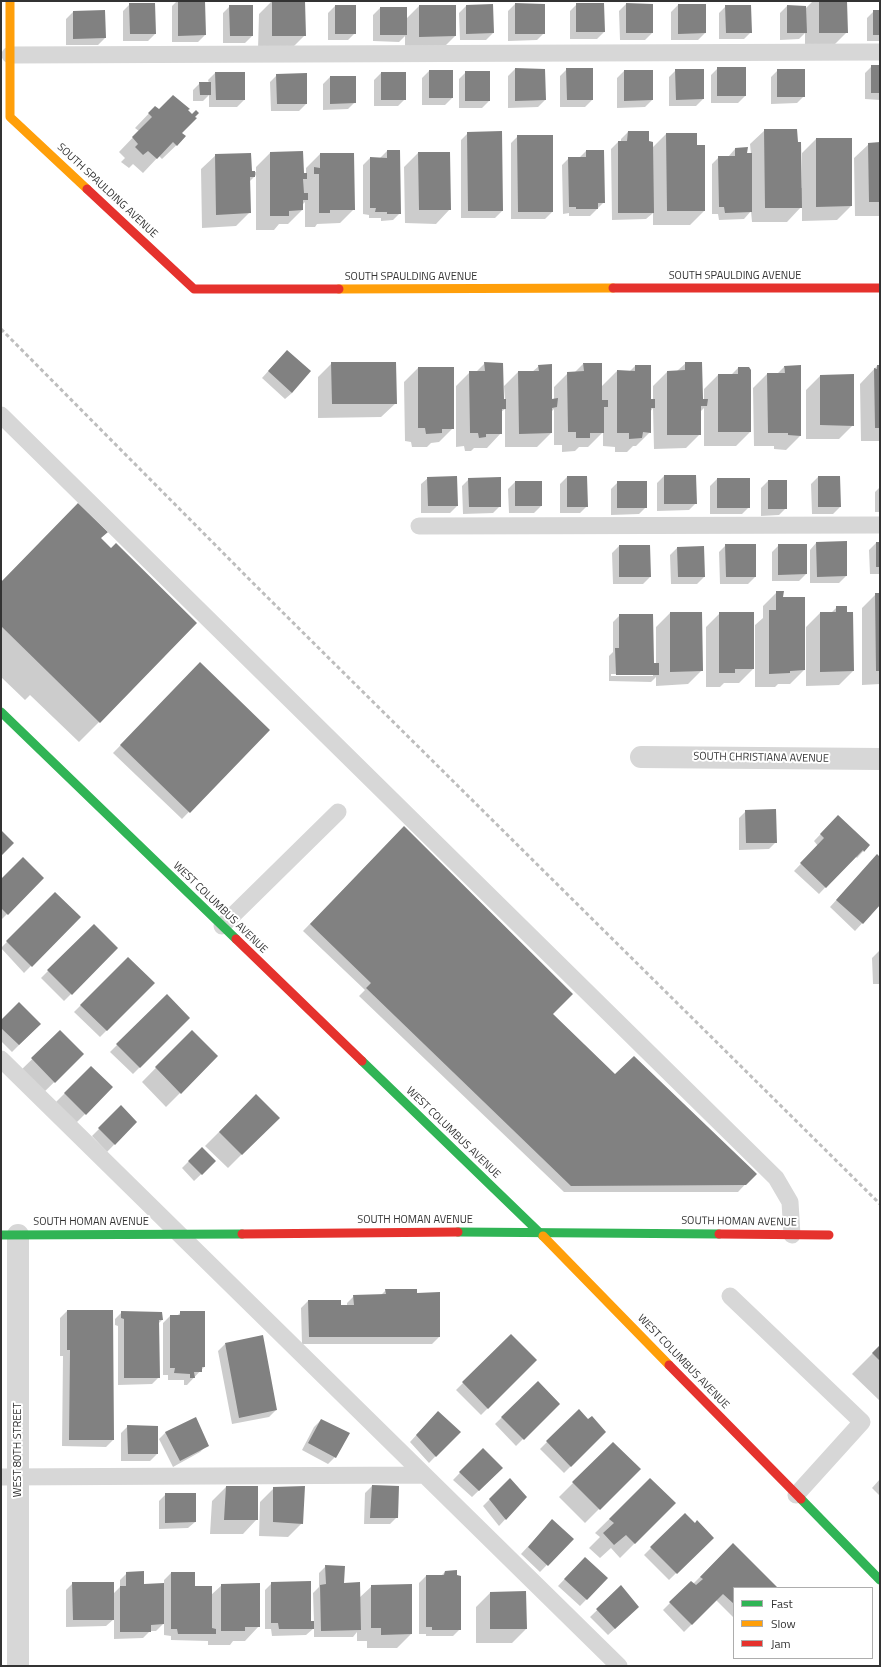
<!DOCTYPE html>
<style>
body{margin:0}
#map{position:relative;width:881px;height:1667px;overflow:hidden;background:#fff;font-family:"Titillium Web",sans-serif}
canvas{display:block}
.frame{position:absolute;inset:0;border:2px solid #333;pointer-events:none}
.legend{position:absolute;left:733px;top:1587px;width:140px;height:72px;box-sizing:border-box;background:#fff;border:1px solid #adadad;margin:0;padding:5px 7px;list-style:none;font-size:12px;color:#333}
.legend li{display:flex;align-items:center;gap:8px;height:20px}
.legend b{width:20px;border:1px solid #adadad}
</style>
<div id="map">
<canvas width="881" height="1667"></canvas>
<div class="frame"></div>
<ul class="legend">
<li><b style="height:5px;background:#30b455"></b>Fast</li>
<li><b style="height:5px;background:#ff9f0a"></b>Slow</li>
<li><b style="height:5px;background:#e5322d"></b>Jam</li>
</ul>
</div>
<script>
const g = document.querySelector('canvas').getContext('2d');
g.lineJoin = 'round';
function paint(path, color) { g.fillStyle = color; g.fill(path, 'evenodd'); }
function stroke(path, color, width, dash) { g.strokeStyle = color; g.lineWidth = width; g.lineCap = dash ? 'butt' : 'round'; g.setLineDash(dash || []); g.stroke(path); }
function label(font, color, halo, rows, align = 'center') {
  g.font = font + ' "Titillium Web",sans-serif'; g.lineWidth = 4; g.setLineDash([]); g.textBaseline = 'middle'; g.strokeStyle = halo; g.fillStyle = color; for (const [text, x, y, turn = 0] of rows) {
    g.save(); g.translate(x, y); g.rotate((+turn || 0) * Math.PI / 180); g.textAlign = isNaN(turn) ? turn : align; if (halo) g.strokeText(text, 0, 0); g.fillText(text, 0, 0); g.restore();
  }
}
paint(new Path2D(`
 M177 1H204L205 35 198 42H172V6Z
 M272 1H304L305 35 291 49H258L259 14Z
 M813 1H846L847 32 833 46 805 47V33L799 39 780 40V13L787 6 805 7V9Z
 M130 4H154L155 34 148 41H123V11Z
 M515 4 544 5V33L537 40 508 41V11Z
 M577 4 604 32 597 39H570V11Z
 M626 4 652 33 645 40H620L619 11Z
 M678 5H705V33L698 40H671V12Z
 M230 6 252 36 245 43H223V13Z
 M335 6 355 33 348 40H328V13Z
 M419 6H455V36L441 50H405V36L399 42 373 41V15L380 8H406V19Z
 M466 6 493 33 486 40H460L459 13Z
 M726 6 751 32 744 39H719V13Z
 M874 11H880V41H867V18Z
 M73 12 105 38 98 45H66V19Z
 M872 66H880V100L865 99V73Z
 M718 68 745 96 738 103H711V75Z
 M515 69 545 100 538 107 508 108V76Z
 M567 69 592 100 585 107H560V76Z
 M676 70 703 99 696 106H669V77Z
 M778 70 804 96 797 103 771 104V77Z
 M429 71 452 98 445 105H422V78Z
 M624 71 652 100 645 107 617 108V78Z
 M466 72 489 101 482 108H459V79Z
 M215 73 244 100 237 107H209V95L203 101H193V90L200 83H209L208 80Z
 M381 73H405V99L398 106H374V80Z
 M277 75 306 104 299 111H271L270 82Z
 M330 77 355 102 348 109 323 110V84Z
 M155 107 159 110H187L181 133 185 137 162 159 159 156 143 173 133 164 129 168 121 162 125 158 119 152 139 131 135 128Z
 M765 130 800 188H802V153L816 139 851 206 837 220 802 221V206L787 222H752L751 211 744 219 719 220 718 214H712V164L719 157H728L735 149 746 154H751L750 144Z
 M628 132 648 142 652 148 666 134 696 146 704 211 690 225H653V213L646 219 612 220 611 149 618 142H621V139Z
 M468 133 502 211 495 218H461V140Z
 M518 136H552V212L545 219H511V143Z
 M880 143V216H855L854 158 869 144Z
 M387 151 400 213 393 220 381 221V218H369V215L363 214V165L370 158H380Z
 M586 151 604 202 590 216H569V213L563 214 562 165 569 158H579Z
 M270 153 303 174H306V168L320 154 354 209 340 223 317 224 315 227H305V202L302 205V210L288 224H279L274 230H256V175L249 182 250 212 236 226 202 228 201 169 216 155 251 172H256V167Z
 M418 153 450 209 436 224 405 223 404 167Z
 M280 358 292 393 285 399 262 378Z
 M332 363 396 403 381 417 318 418V377Z
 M485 363 503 400H505L504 386 518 372H532L539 366 551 400H554V387L568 373 575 372 583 364 601 387 617 371H630L635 366 650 400H653V386L667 372 677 371 686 363 702 400H704V389L718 375H731L738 368 750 432 736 446H704V408L700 412V434L686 448 654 449 653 408 650 412V432L636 446H633L627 452H615V447L603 446V432L588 447H579L575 451 562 452V445H554V409L551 412V433L537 447H505V409L501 412V433L487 448H474L471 451H465L464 446 456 447V386L470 372H476Z
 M877 366H880V441H861L860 384Z
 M784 367 800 436 786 450 774 449V446H754L753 388 767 374H777Z
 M418 368 453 428 439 442 431 443 427 447H412L411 442 405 441 404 382Z
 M853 375V425L839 439H806V390L820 376Z
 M664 476 696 503 689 510 657 511V483Z
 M567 477 587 506 580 513H560V484Z
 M818 477H839L840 507 833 514H812L811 484Z
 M428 478 457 506 450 513H421V484Z
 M469 479 500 506 493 513 463 514 462 486Z
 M717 479 749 507 742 514H710V486Z
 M768 481 786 508 779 515 761 516V488Z
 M515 482H541V506L534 513H509L508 489Z
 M618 482 646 507 639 514 611 515V489Z
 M880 487V512H875V492Z
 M100 538 111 549 99 722 79 742 30 695 25 700 1 677V583Z
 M816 543 846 576 839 583H810V550Z
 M876 543H880V574H870L869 550Z
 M726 545 755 577 748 584H720L719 552Z
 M779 545 806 574 799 581H772V552Z
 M619 546 650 577 643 584H613L612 553Z
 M677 548 704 577 697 584H671L670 555Z
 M777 592 804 670 790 684H778L775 687H755V625L763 618V606Z
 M876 594H880V684L862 685V608Z
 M837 607 853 671 839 685 806 686V627L820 613H831Z
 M670 613H701L702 670 688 684 656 686V677L651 682 609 681V656L613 652V622L620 615 653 664H656V627ZM611 674H653V676H611Z
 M720 613 753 669 739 683H724L720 687H706V627Z
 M200 664 268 730 182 819 113 753Z
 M746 811 776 842 769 849 739 850V818Z
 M838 816 869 845 857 858 855 856 819 894 794 871 818 846 814 841Z
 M404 827 552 1014 615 1076 755 1174 738 1192H564L359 996 365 990 303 931Z
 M877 855 880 858V908L878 906 855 931 830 907Z
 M43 878 1 920V880Z
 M55 893 79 917 24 973 1 948Z
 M94 925 117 948 64 1001 41 978Z
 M879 951 880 984H873L872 958Z
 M128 958 154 983 100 1037 74 1012Z
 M167 995 189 1018 133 1074 110 1052Z
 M1 1021 40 1024 12 1052 1 1041Z
 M192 1031 217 1056 166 1107 142 1082Z
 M60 1032 83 1054 40 1096 18 1073Z
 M91 1067 112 1087 71 1128 50 1108Z
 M256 1095 278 1118 228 1168 205 1146Z
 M121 1107 136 1122 107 1152 92 1136Z
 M202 1148 215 1161 194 1181 182 1168Z
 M386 1290 416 1294 439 1337 432 1344H302L301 1308 308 1301 347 1306V1303L354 1296 381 1295Z
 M67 1311 113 1440 106 1447 62 1446 63 1356H60V1318Z
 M122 1312 161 1313 162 1320 158 1324 159 1377 152 1384 118 1385V1326L115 1325V1319Z
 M181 1312 204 1367 187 1385H184V1380H168V1375H163V1323L170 1316H177Z
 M511 1335 536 1360 481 1415 456 1390Z
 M225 1344 276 1410 269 1417 232 1424 218 1351Z
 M880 1346V1401L852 1374Z
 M538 1382 559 1403 516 1446 495 1424Z
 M579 1410 588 1421 605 1432 564 1473 540 1449Z
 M431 1419 459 1432 429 1463 410 1442Z
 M321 1420 335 1457 328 1464 302 1450 314 1427Z
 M128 1426 157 1454 150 1461H121V1433Z
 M166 1432 207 1445 200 1452 173 1467 159 1439Z
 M613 1443 639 1469 585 1523 559 1497Z
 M483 1449 502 1468 472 1497 453 1480Z
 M510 1479 526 1497 499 1526 483 1506Z
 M650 1479 675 1503 620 1558 611 1548 600 1558 589 1548 600 1537 595 1533Z
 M880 1479V1496L872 1488Z
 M372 1486 397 1517 390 1524H364L365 1493Z
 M226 1487 257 1519 243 1534H210L212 1501Z
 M274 1488 302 1523 288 1537 259 1536 260 1502Z
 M166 1494 195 1522 188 1528 159 1529V1501Z
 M685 1514 695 1524 712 1538 669 1580 644 1555Z
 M546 1527 572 1539 540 1572 521 1554Z
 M733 1544 776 1588H734V1618L716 1600 684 1632 663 1610 691 1582 693 1584Z
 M578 1565 607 1578 580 1606 558 1586Z
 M326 1566 359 1598 372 1586 411 1634 397 1648H367V1641H357V1632L353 1637H314V1628L306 1635 272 1636 271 1629H265V1590L272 1583 310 1622H314L313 1593 319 1587V1573Z
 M445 1572 460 1629 453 1636H426V1634H419V1583L426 1576H441Z
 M127 1573 144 1585 164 1584V1580L171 1573 211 1595 222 1585 259 1626 245 1641H233L230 1645H208V1641L171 1640V1636L164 1635V1623L156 1631H150L143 1638 114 1639V1619L106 1626 66 1627V1590L73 1583 113 1594 120 1587V1580Z
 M621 1587 631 1614 608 1635 590 1617Z
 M490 1593 526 1629 512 1643H476V1607Z`), '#0003');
paint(new Path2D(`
 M178 1H205L206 35 178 36Z
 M272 1H305L306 36H272Z
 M819 1H847L848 33H819Z
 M129 3H155L156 34H130Z
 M515 3 545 4V34H515Z
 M576 3H604L605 32H576Z
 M626 3 653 4V33H626Z
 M493 4 494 33 466 34V5Z
 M678 4H706V33L678 34Z
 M229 5H253V36H230Z
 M335 5H356V34H335Z
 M419 5H456V36L419 37Z
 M725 5H751L752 33H726Z
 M787 5 806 6 807 33H787Z
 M380 7H407V35H380Z
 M105 10 106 38 73 39V11Z
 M873 10H880V35H873Z
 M871 65H880V93H871Z
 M717 67H746V96H717Z
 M515 68 545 69 546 100 515 101Z
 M566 68H593V100H567Z
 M675 69H704V99L676 100Z
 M777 69H805V97H777Z
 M429 70H453V98H429Z
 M624 70H653V100L624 101Z
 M465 71H490V101H465Z
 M215 72H245V100H216Z
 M381 72H406V100H381Z
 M307 73V104H277L276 74Z
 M330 76H356V103L330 104Z
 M199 82H211V95H200Z
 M173 95 190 109 188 110 192 114 196 110 199 113 195 117 197 118 182 133 186 136 177 146 173 142 157 159 148 151 143 155 135 147 138 144 132 137 152 117 148 113 155 106 159 109Z
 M764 129H797L798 142H801L802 208H765Z
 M502 131 503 211H468L467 132Z
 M628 131H649V141L653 142 654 213H618V141H627Z
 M666 133H697V145H705V211H667Z
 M517 135H553V212H518Z
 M816 138H852V206L816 207Z
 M880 142V202H869L868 143Z
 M748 147 747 153H752V212L725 213 724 207H719L718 156H735V148Z
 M387 150H400L401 214H387V212H375L376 208H370V157L387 158Z
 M586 150H604L605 203H598V209H576V207H569L568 157H586Z
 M303 151 304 173H307V179H303L304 193H308V200H303V210L289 211V216H270V152Z
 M418 152H450L451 210H419Z
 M251 153 252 171H255V177H250L251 213 216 215 215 154Z
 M320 153H354L355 210H330V213H319V174H314V167L320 168Z
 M287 350 311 371 292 393 268 371Z
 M331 362H396L397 404H332Z
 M484 362 503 363 504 399H506V409H502V434H486V437L479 438 478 433H470L469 371H485Z
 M685 362H702L703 399H708L707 406H701V435H667V371L685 370Z
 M583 363H602V400H608V407H604V433H590V438H576V432H568L567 372 584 371Z
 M552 364V399L558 398 557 407 552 408V433L519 434 518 371H539L538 365Z
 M635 365H651V399H655V408H651V433L643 432 642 438 629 439V433H617V370L635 371Z
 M801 365V436L788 435V433H768L767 373H785L784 366Z
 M877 365H880V428H875L874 368 877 369Z
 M418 367H454V429H442V433L426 434 425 428H418Z
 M738 367H749L751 370V432H718V374H738Z
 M854 374V426L820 425V375Z
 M664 475H696L697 504H664Z
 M457 476 458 506H428L427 477Z
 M567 476H587L588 507H567Z
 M818 476H840L841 507H818Z
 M501 477V507H469L468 478Z
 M717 478H750V508H717Z
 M768 480H787V509H768Z
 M515 481H542V506H515Z
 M617 481H647V508H617Z
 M78 503 108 532 101 538 111 548 116 543 197 623 100 723 1 626V582Z
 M847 541V576L817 577 816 542Z
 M876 542H880V567H876Z
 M725 544H756V577H726Z
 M778 544H807V574L778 575Z
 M619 545H650L651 577H619Z
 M704 546 705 577H678L677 547Z
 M776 591H784L783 597H805V670L790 671V673L769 674V610H776Z
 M875 593H880V671H876Z
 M836 606H847V612H853L854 671 820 672V612H836Z
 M670 612H702L703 671 670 672Z
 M719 612H754V669H735V673H719Z
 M619 614H653L654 663H659V675H616L615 648H619Z
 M200 662 270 730 190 813 120 745Z
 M776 809 777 843H746L745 810Z
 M838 815 870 845 864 852 863 850 826 888 800 863 824 838 820 834Z
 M404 826 573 994 553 1014 615 1074 634 1056 757 1174 746 1185 571 1186 366 988 371 983 310 924Z
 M1 830 14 843 1 856Z
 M877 854 880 857V905L863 924 836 900Z
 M23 857 44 878 8 915 1 908V879Z
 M55 892 81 917 32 967 6 941Z
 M94 924 118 948 72 995 47 970Z
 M128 957 155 983 107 1031 80 1005Z
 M167 994 190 1018 140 1068 116 1044Z
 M19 1002 41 1024 19 1045 1 1028V1020Z
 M60 1030 84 1054 55 1083 31 1058Z
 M192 1030 218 1056 181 1094 155 1067Z
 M91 1066 113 1087 86 1115 64 1093Z
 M256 1094 280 1118 242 1155 219 1132Z
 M121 1105 137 1122 115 1145 98 1128Z
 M202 1147 216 1161 202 1175 188 1161Z
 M385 1289H417V1293L440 1292V1337H309L308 1300H341V1305H354L353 1295 386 1294Z
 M67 1310H113L114 1440H69L70 1350H67Z
 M121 1311 162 1312 163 1320H159L160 1378H124V1319L121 1318Z
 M180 1311H205V1367H202V1372H194L195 1378H190V1374L174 1373 175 1368H170V1315H180Z
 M511 1334 537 1360 488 1409 462 1382Z
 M263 1335 277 1410 239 1418 225 1343Z
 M880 1345V1361L872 1353Z
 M538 1381 560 1404 524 1440 501 1417Z
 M579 1409 588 1419 592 1416 606 1432 571 1467 546 1441Z
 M438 1411 461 1432 436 1457 416 1435Z
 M196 1417 209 1446 180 1461 165 1432Z
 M321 1419 350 1433 336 1458 308 1443Z
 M127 1425 158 1426V1454H128Z
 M613 1442 641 1469 600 1510 572 1482Z
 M483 1448 503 1468 479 1491 459 1472Z
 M510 1478 527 1497 506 1520 489 1499Z
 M650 1478 676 1503 635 1544 626 1535 614 1545 603 1533 614 1523 609 1519Z
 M372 1485 399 1486 398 1518H370Z
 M226 1486H258V1520H224Z
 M305 1486 303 1524 273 1522V1487Z
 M165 1493H196V1522L165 1523Z
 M685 1513 695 1523 697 1520 714 1538 677 1574 650 1547Z
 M552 1519 574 1539 548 1566 528 1547Z
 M733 1543 778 1588H734V1604L723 1594 692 1625 669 1602 691 1581 696 1585 703 1579 700 1577Z
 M585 1557 608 1578 587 1600 564 1579Z
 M325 1565 345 1566 344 1583 360 1582 361 1630 321 1631 320 1585 326 1584Z
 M457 1570V1575L461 1576V1630H432V1627H426V1575H444L445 1571Z
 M144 1571V1584L164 1583V1624L151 1625V1632H120V1586H126V1572Z
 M171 1572H195V1586H212V1628L216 1629V1634H178L177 1629H171Z
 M311 1581V1621H314V1629H279L278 1623H271V1582Z
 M72 1582H114V1620H73Z
 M260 1583V1627H245V1631H221V1584Z
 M412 1584V1634L381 1635V1628H371V1585Z
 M621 1585 639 1607 615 1629 596 1609Z
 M526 1591 527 1629H490V1592Z`), '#818181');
stroke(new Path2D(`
 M10 55 880 52
 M1 415 776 1178 790 1202 792 1235
 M419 526 880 525
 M222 926 338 812
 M1 1059 619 1666
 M730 1296 862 1422 796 1495
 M1 1477 423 1475`), '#d7d7d7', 17);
stroke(new Path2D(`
 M641 757 880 759
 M18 1235V1666`), '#d7d7d7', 22);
stroke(new Path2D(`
 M1 712 236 939
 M362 1061 543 1236
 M458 1232 719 1234
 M1 1235 242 1234
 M801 1499 880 1580`), '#30b455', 9);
stroke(new Path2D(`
 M10 1V117L87 189
 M339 289 613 288
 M543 1236 669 1365`), '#ff9f0a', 9);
stroke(new Path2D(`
 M87 189 194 289H339
 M613 288H880
 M236 939 362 1061
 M242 1234 458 1232
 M719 1234 829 1235
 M669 1365 801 1499`), '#e5322d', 9);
stroke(new Path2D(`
 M1 329 253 583 880 1204`), '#bebebe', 3, [4, 3]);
label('11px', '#333', '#fff', [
 ["SOUTH SPAULDING AVENUE",107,191,43],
 ["SOUTH SPAULDING AVENUE",735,276],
 ["SOUTH SPAULDING AVENUE",411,277],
 ["SOUTH CHRISTIANA AVENUE",761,758,1],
 ["WEST COLUMBUS AVENUE",220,908,44],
 ["WEST COLUMBUS AVENUE",453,1133,44],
 ["SOUTH HOMAN AVENUE",415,1220],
 ["SOUTH HOMAN AVENUE",91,1222],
 ["SOUTH HOMAN AVENUE",739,1222,1],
 ["WEST COLUMBUS AVENUE",683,1362,46],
 ["WEST 80TH STREET",18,1450,-90]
]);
</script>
